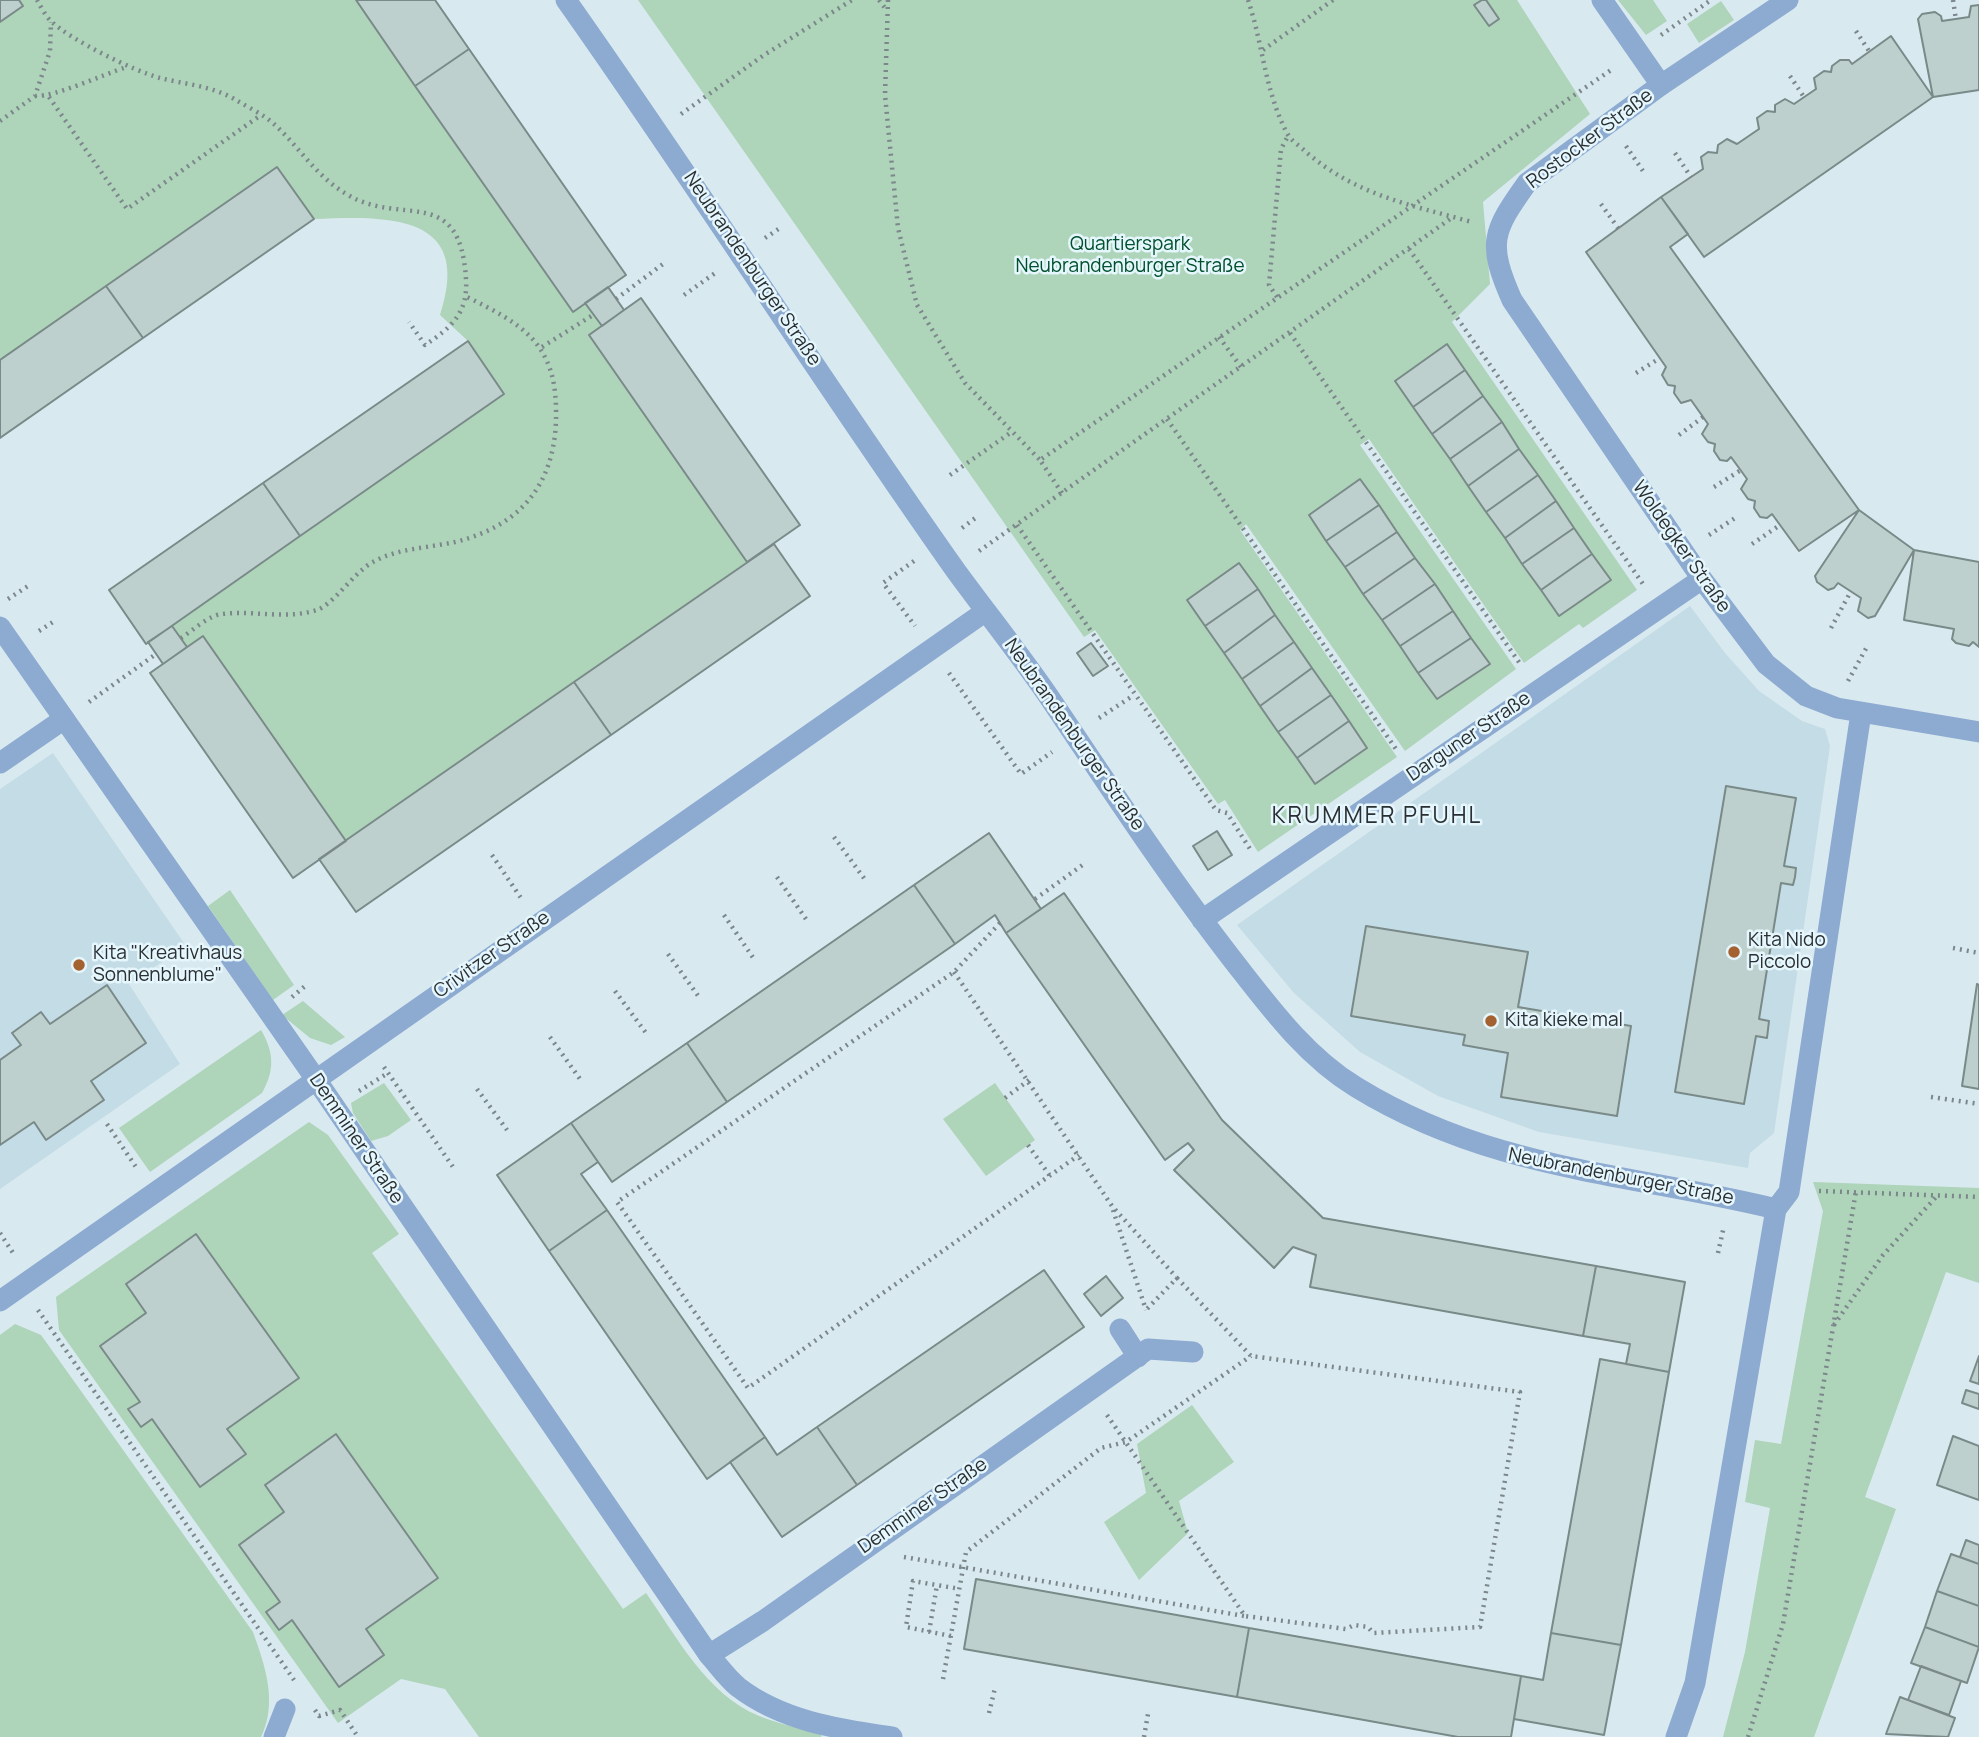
<!DOCTYPE html>
<meta charset="utf-8">
<style>
body{margin:0}
canvas{display:block;background:#d8e9ef}
</style>
<canvas width="1979" height="1737"></canvas>
<script>
const g = document.querySelector('canvas').getContext('2d');
g.lineJoin = 'round';
function paint(path, color) { g.fillStyle = color; g.fill(path, 'evenodd'); }
function stroke(path, color, width, dash) { g.strokeStyle = color; g.lineWidth = width; g.lineCap = dash ? 'butt' : 'round'; g.setLineDash(dash || []); g.stroke(path); }
function label(font, color, halo, rows, align = 'center') {
  g.font = font + ' Manrope,sans-serif'; g.lineWidth = 5; g.setLineDash([]); g.textBaseline = 'middle'; g.strokeStyle = halo; g.fillStyle = color; for (const [text, x, y, turn = 0] of rows) {
    g.save(); g.translate(x, y); g.rotate((+turn || 0) * Math.PI / 180); g.textAlign = isNaN(turn) ? turn : align; if (halo) g.strokeText(text, 0, 0); g.fillText(text, 0, 0); g.restore();
  }
}
paint(new Path2D(`
 M1690 606 1725 653 1759 691 1802 721 1825 729 1830 746 1774 1133 1750 1153 1748 1168 1539 1132 1438 1096 1360 1052 1294 993 1237 925Z
 M53 753 186 946 129 984 180 1064 0 1189V789Z`), '#c4dce6');
paint(new Path2D(`
 M19 0H356L573 311 585 303 602 326 589 335 747 562 346 841 204 637 187 647 172 626 503 394 468 341 440 315C474 213 387 216 314 219L277 167 0 360V22L23 6Z
 M638 0H1517L1590 114 1483 202 1490 284 1452 322 1637 590 1583 628 1579 624 1524 663 1369 439 1360 445 1516 669 1405 751 1246 524 1240 530 1397 757 1258 852 1225 800 1218 804 1095 630 1084 637Z
 M1618 0H1653L1667 21 1646 35Z
 M1721 1 1734 20 1699 43 1687 24Z
 M230 890 294 985 273 1000 208 906Z
 M303 1001 345 1037 331 1045 310 1038 282 1015Z
 M261 1030C274 1052 275 1070 262 1093L150 1172 119 1128Z
 M384 1083 411 1120 388 1136 371 1141 353 1113 351 1103Z
 M995 1083 1035 1140 986 1176 943 1119Z
 M309 1122 328 1135 399 1234 372 1253 623 1609 646 1593C677 1637 706 1694 759 1716 778 1724 801 1728 822 1734L821 1737H479L445 1689 401 1679 338 1723 59 1330 56 1297Z
 M1813 1182 1979 1188V1283L1946 1272 1865 1497 1896 1509 1814 1737H1723L1745 1652 1770 1508 1745 1502 1755 1440 1781 1444 1823 1211Z
 M15 1324 41 1335 253 1632C265 1666 278 1702 261 1737H0V1335Z
 M1192 1405 1234 1462 1179 1501 1188 1533 1139 1580 1104 1522 1146 1493 1137 1444Z`), '#aed4ba');
const building = new Path2D(`
 M0 0H19L23 6 0 22Z
 M356 0H435L469 49 415 86Z
 M1482 0H1486L1499 19 1489 26 1474 5Z
 M1979 5V90L1933 97 1918 19 1922 14 1935 12 1941 16 1942 21 1969 17 1971 6Z
 M1891 36 1933 97 1704 257 1661 197 1703 169 1701 157 1708 152 1717 153 1718 145 1727 139 1737 144 1759 129 1757 118 1767 111 1775 112V105L1785 99 1794 104 1816 89 1814 78 1824 71 1831 72 1832 66 1840 60H1849L1852 64Z
 M469 49 626 275 573 312 415 86Z
 M277 167 314 219 143 338 106 286Z
 M1661 197 1688 234 1670 247 1859 510 1799 551 1772 514 1767 518 1760 517 1754 508 1755 501 1748 499 1741 489 1747 479 1731 457 1727 461 1720 460 1714 451 1715 444 1708 442 1702 434 1708 424 1691 400 1681 403 1674 393 1675 386 1668 385 1662 375 1666 367 1586 252Z
 M106 286 143 338 0 438V360Z
 M608 287 624 310 602 326 585 303Z
 M641 298 800 525 747 562 589 335Z
 M468 341 504 394 300 536 263 483Z
 M1447 344 1465 370 1413 407 1395 381Z
 M1465 370 1483 396 1432 434 1413 407Z
 M1483 396 1502 422 1450 459 1432 434Z
 M1502 422 1519 449 1468 486 1450 459Z
 M1519 449 1538 475 1486 512 1468 486Z
 M1538 475 1556 501 1505 538 1486 512Z
 M1360 479 1379 505 1326 541 1309 515Z
 M263 483 300 536 146 644 109 590Z
 M1556 501 1574 528 1522 564 1505 538Z
 M1379 505 1397 532 1345 567 1326 541Z
 M1859 510 1914 550 1875 616 1868 618 1858 611 1861 598 1838 583 1834 588 1828 590 1817 582 1815 576Z
 M1574 528 1592 554 1541 590 1522 564Z
 M1397 532 1415 558 1363 594 1345 567Z
 M774 544 810 596 611 735 574 682Z
 M1914 550 1979 562V647L1973 642 1969 646 1956 643 1952 639 1954 629 1904 620Z
 M1592 554 1611 580 1559 616 1541 590Z
 M1415 558 1435 584 1382 620 1363 594Z
 M1239 563 1258 589 1205 626 1187 600Z
 M1435 584 1453 611 1400 646 1382 620Z
 M1258 589 1275 615 1224 653 1205 626Z
 M1453 611 1471 638 1418 673 1400 646Z
 M1275 615 1294 642 1242 679 1224 653Z
 M172 626 187 647 163 664 148 642Z
 M203 636 346 841 293 878 150 673Z
 M1471 638 1490 664 1437 699 1418 673Z
 M1294 642 1312 668 1260 706 1242 679Z
 M1091 643 1108 666 1093 676 1077 653Z
 M1312 668 1331 695 1278 732 1260 706Z
 M574 682 611 735 356 912 319 859Z
 M1331 695 1349 721 1297 758 1278 732Z
 M1349 721 1367 748 1315 784 1297 758Z
 M1726 786 1796 798 1784 866 1796 868 1795 877 1793 885 1781 883 1759 1019 1769 1021 1767 1038 1756 1036 1744 1104 1675 1092Z
 M1217 831 1232 855 1208 870 1193 846Z
 M989 833 1041 909 1006 933 995 915 955 944 914 885Z
 M914 885 955 944 727 1102 687 1043Z
 M1064 893 1222 1120 1323 1218 1596 1266 1583 1336 1310 1287 1316 1255 1293 1247 1274 1268 1174 1170 1194 1150 1188 1143 1165 1160 1006 933Z
 M1366 926 1528 952 1518 1007 1631 1026 1617 1116 1501 1097 1508 1053 1463 1045 1465 1035 1351 1016Z
 M1977 984 1979 985V1089L1962 1086Z
 M107 985 146 1043 91 1081 104 1100 46 1140 34 1122 0 1145V1060L21 1045 12 1033 41 1012 50 1024Z
 M687 1043 727 1102 612 1182 571 1123Z
 M571 1123 598 1162 581 1174 607 1210 549 1251 497 1175Z
 M607 1210 765 1437 707 1479 549 1251Z
 M196 1234 299 1378 227 1429 246 1454 200 1487 152 1419 141 1427 128 1409 140 1402 100 1346 146 1313 126 1284Z
 M1596 1266 1685 1282 1669 1372 1626 1364 1630 1344 1583 1336Z
 M1044 1270 1084 1327 857 1485 817 1427Z
 M1106 1276 1123 1298 1101 1316 1084 1294Z
 M1979 1356V1384L1970 1381Z
 M1600 1359 1669 1372 1621 1645 1551 1633Z
 M1966 1390 1979 1394V1409L1962 1403Z
 M817 1427 857 1485 782 1537 730 1462 765 1437 777 1455Z
 M336 1434 438 1578 366 1629 384 1655 339 1687 292 1620 279 1630 266 1612 280 1602 239 1545 284 1512 265 1485Z
 M1953 1436 1979 1446V1500L1937 1485Z
 M1966 1540 1979 1545V1564L1960 1557Z
 M1951 1554 1979 1564V1606L1937 1591Z
 M976 1579 1249 1628 1237 1697 964 1649Z
 M1937 1591 1979 1606V1647L1925 1627Z
 M1925 1627 1979 1647 1967 1683 1911 1663Z
 M1249 1628 1521 1676 1511 1737H1458L1237 1697Z
 M1551 1633 1621 1645 1604 1735 1514 1719 1521 1676 1543 1680Z
 M1921 1666 1961 1681 1949 1715 1908 1700Z
 M1900 1697 1955 1718 1948 1737 1886 1734Z`);
paint(building, '#bed0ce');
stroke(building, '#798a88', 2);
stroke(new Path2D(`
 M37 0C41 7 46 17 52 22 71 40 134 71 160 78 184 84 213 86 236 100 246 106 258 112 268 119 298 143 313 175 348 195 402 227 460 183 466 279 468 313 452 327 425 345L409 322
 M879 0 885 8
 M888 0 885 95 898 228 917 305 965 383 1040 460
 M1248 0C1263 44 1265 92 1287 133 1291 141 1300 146 1306 152 1356 195 1410 205 1472 222
 M1953 0 1956 20
 M1856 31 1869 51
 M1661 35 1711 0
 M1263 50 1333 0
 M1790 76 1804 97
 M35 96C55 97 104 74 127 67
 M49 97 127 209 261 115
 M681 114 764 55 852 0
 M0 121 35 96 50 51 51 22
 M1626 146 1645 174
 M1675 153 1691 177
 M1601 204 1618 228
 M765 238 780 228
 M1409 249 1643 584
 M684 295 718 271
 M1277 297 1269 285 1281 149 1288 136
 M616 299 663 264
 M1290 333 1521 665
 M1219 337 1241 367
 M542 347 593 315
 M1636 373 1660 358
 M1167 419 1398 752
 M1679 435 1703 417
 M950 475 1013 431
 M1714 487 1741 470
 M1062 493 1040 460 1614 68
 M1017 525 1216 810 1227 813 1252 852
 M962 528 978 516
 M1709 535 1735 518
 M1752 544 1780 525
 M979 551 1453 217
 M914 561 883 583 915 626
 M8 599 31 584
 M1831 628 1851 591
 M39 631 56 620
 M181 638C192 631 209 615 222 614 254 610 285 620 317 610 334 604 354 572 373 562 398 548 428 548 455 542 525 525 558 479 556 408 555 342 520 323 467 297
 M949 673 1021 774 1052 752
 M1848 681 1868 645
 M89 702 156 654
 M1099 718 1134 695
 M834 837 866 881
 M492 855 523 901
 M777 877 808 922
 M1035 899 1084 864
 M724 915 754 959
 M1000 923 954 972 617 1202 748 1388 1079 1155
 M1953 948 1979 953
 M668 954 699 997
 M954 972 1112 1206 1177 1278 1144 1312
 M615 991 646 1033
 M292 997 305 986
 M550 1037 580 1079
 M384 1067 453 1167
 M477 1089 507 1130
 M359 1091 388 1073
 M1931 1097 1979 1104
 M1005 1098 1029 1080
 M107 1124 138 1170
 M1028 1145 1050 1176
 M1819 1191 1979 1197
 M1113 1210 1146 1310
 M0 1233 15 1256
 M1718 1253 1724 1226
 M38 1310 294 1680
 M1834 1325 1883 1255 1937 1196
 M1107 1415 1245 1616 1346 1629 1354 1625 1368 1627 1373 1633 1480 1627 1520 1392 1251 1356 1177 1278
 M904 1557 1244 1616
 M929 1632 937 1585
 M951 1636 906 1627 913 1581 960 1589
 M943 1679 966 1552 1101 1448 1126 1442 1251 1356
 M315 1710 319 1716 340 1710 358 1737
 M989 1713 995 1688
 M1144 1737 1148 1714
 M1748 1737 1783 1624 1856 1191`), '#7c878b', 4.5, [2, 5]);
stroke(new Path2D(`
 M1661 85 1788 0
 M0 763 64 719
 M1120 1329 1138 1357
 M709 1655 763 1621 1148 1349 1193 1352
 M274 1737 285 1709`), '#8daad1', 21);
stroke(new Path2D(`
 M566 0C699 188 823 383 956 571 986 612 1018 652 1047 694 1107 783 1166 874 1232 959 1268 1005 1305 1056 1356 1087 1491 1170 1628 1173 1776 1209
 M1602 0 1661 85 1527 183C1492 232 1487 243 1512 300L1702 579 1766 664 1806 696 1837 708 1979 732
 M0 627 315 1078 709 1655C718 1665 727 1678 738 1687 782 1721 838 1729 892 1737
 M1202 920 1702 579
 M0 1301 986 611
 M1676 1737 1695 1683 1776 1209 1789 1192 1861 713`), '#8daad1', 21);
for (const [x, y, r, color] of [
 [1734,952,7,"#a56231"],
 [79,965,7,"#a56231"],
 [1491,1021,7,"#a56231"]
]) { const dot = new Path2D(); dot.arc(x, y, r, 0, 2 * Math.PI); g.fillStyle = color; g.fill(dot); stroke(dot, '#e5f6fc', 2.5); }
label('19px', '#292f32', '#e5f6fc', [
 ["Rostocker Straße",1590,139,-37],
 ["Neubrandenburger Straße",752,269,56],
 ["Woldegker Straße",1681,547,55],
 ["Neubrandenburger Straße",1074,735,55],
 ["Darguner Straße",1469,737,-34],
 ["Crivitzer Straße",492,955,-35],
 ["Demminer Straße",356,1139,56],
 ["Neubrandenburger Straße",1621,1177,11],
 ["Demminer Straße",923,1506,-35]
]);
label('19px', '#00502c', '#e5f6fc', [
 ["Quartierspark",1130,245],
 ["Neubrandenburger Straße",1130,267]
]);
label('19px', '#292f32', '#e5f6fc', [
 ["Kita Nido",1748,941],
 ["Piccolo",1748,963],
 ["Kita \"Kreativhaus",93,954],
 ["Sonnenblume\"",93,976],
 ["Kita kieke mal",1505,1021]
], 'left');
g.letterSpacing = '2px';
label('23px', '#292f32', '#e5f6fc', [
 ["KRUMMER PFUHL",1377,817]
]);
g.letterSpacing = '0px';
</script>
